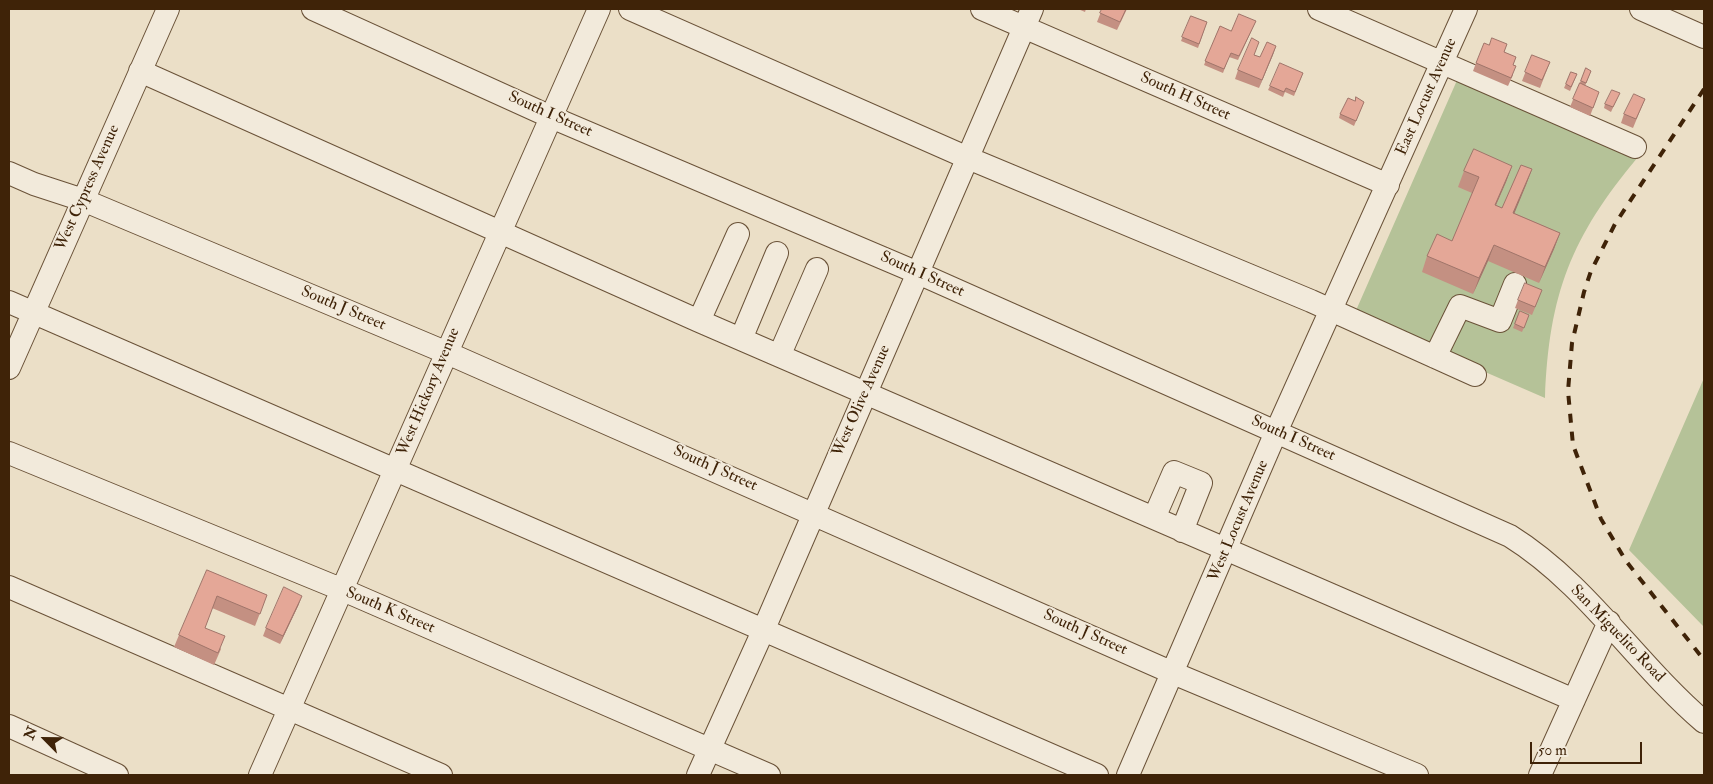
<!DOCTYPE html>
<style>
body{margin:0}
#map{position:relative;width:1713px;height:784px;overflow:hidden;background:#ebdfc7;font-family:"IM FELL Double Pica",serif}
canvas{display:block}
.frame{position:absolute;inset:0;border:10px solid #3f2308;pointer-events:none}
.north{position:absolute;left:20px;top:714px;width:50px;height:50px;-webkit-text-stroke:4px #f2eadb;paint-order:stroke;rotate:293deg;font-size:14px;font-weight:700;line-height:20px;text-align:center;color:#3f2308}
.north::after{content:'';display:block;margin:auto;width:18px;height:22px;background:#3f2308;clip-path:polygon(50% 0,100% 100%,50% 72%,0 100%)}
.scale{position:absolute;left:1530px;top:742px;width:112px;height:22px;box-sizing:border-box;border:2px solid #3f2308;border-top:0;padding-left:6px;font-size:15px;line-height:18px;white-space:nowrap;color:#3f2308;-webkit-text-stroke:4px #f2eadb;paint-order:stroke}
</style>
<div id="map">
<canvas width="1713" height="784"></canvas>
<div class="frame"></div>
<div class="north">N</div>
<div class="scale">50 m</div>
</div>
<script>
const g = document.querySelector('canvas').getContext('2d');
g.lineJoin = 'round';
function paint(path, color) { g.fillStyle = color; g.fill(path, 'evenodd'); }
function stroke(path, color, width, dash) { g.strokeStyle = color; g.lineWidth = width; g.lineCap = dash ? 'butt' : 'round'; g.setLineDash(dash || []); g.stroke(path); }
function label(font, color, halo, rows, align = 'center') {
  g.font = font + ' "IM FELL Double Pica",serif'; g.lineWidth = 4; g.setLineDash([]); g.textBaseline = 'middle'; g.strokeStyle = halo; g.fillStyle = color; for (const [text, x, y, turn = 0] of rows) {
    g.save(); g.translate(x, y); g.rotate((+turn || 0) * Math.PI / 180); g.textAlign = isNaN(turn) ? turn : align; if (halo) g.strokeText(text, 0, 0); g.fillText(text, 0, 0); g.restore();
  }
}
paint(new Path2D(`
 M1458 78 1638 157C1571 237 1549 294 1545 398L1354 315Z
 M1704 378V627L1629 550Z`), '#b5c298');
const minor = new Path2D(`
 M313 9 551 117 918 273 1510 536C1587 584 1636 664 1704 722
 M630 9 968 158 1311 301 1475 375
 M982 9 1388 185
 M1319 9 1635 147
 M1641 9 1704 37
 M140 71 699 321 1574 700
 M9 173 34 184 83 200 445 352 1173 673 1417 775
 M9 302 1097 775
 M699 321 738 234
 M741 339 777 253
 M780 354 817 269
 M1435 357 1460 306 1500 321 1515 284
 M9 368 168 9
 M9 453 343 590 769 775
 M1154 518 1174 472 1201 483 1182 531
 M9 587 441 775
 M9 726 117 775
 M260 775 599 9
 M698 775 763 631 1032 9
 M1128 775 1276 432 1466 9
 M1540 775 1609 622`);
stroke(minor, '#6a5238', 24);
stroke(minor, '#f2eadb', 22);
stroke(new Path2D(`
 M1704 89 1615 224 1591 271 1584 292 1572 343 1568 391 1573 445 1601 519 1626 561 1704 660`), '#3f2308', 4, [9, 9]);
paint(new Path2D(`
 M1078 9H1086L1085 12Z
 M1102 9H1127L1117 30 1097 22Z
 M1191 16 1207 22 1198 48 1181 41Z
 M1256 21 1238 60 1229 57 1223 73 1204 65 1220 26 1231 31Z
 M1507 44 1504 52 1516 57 1513 65V75L1508 86 1473 71 1476 63 1489 45Z
 M1276 46 1259 88 1235 79 1238 70 1254 55 1260 57Z
 M1532 55 1550 62 1540 88 1522 81Z
 M1586 68 1591 71 1585 86 1596 100 1590 116 1570 107Z
 M1571 72 1577 74 1570 91 1564 88Z
 M1303 73 1294 96 1285 92 1283 97 1268 90 1270 86Z
 M1618 97 1611 112 1604 108 1605 104Z
 M1645 99 1633 128 1621 123 1624 114Z
 M1364 102 1354 126 1339 118 1340 114Z
 M1512 166 1506 182 1496 205 1502 208 1532 169 1526 185 1514 213 1560 233 1554 249 1539 283 1488 261 1473 294 1422 272 1427 256 1452 241 1472 193 1458 187 1464 171Z
 M1539 298 1532 315 1515 308 1518 300Z
 M1520 311 1529 315 1522 332 1513 328Z
 M207 570 267 595 255 626 212 608 205 628 221 649 214 665 174 647 179 635Z
 M299 604 280 644 263 636 266 628Z`), '#c49082');
paint(new Path2D(`
 M1276 46 1273 55 1259 88 1262 80Z
 M1512 166 1506 182 1489 221 1495 205Z
 M1532 169 1526 185 1508 229 1513 213Z
 M1560 233 1554 249 1539 283 1545 267Z
 M1494 245 1488 261 1473 294 1479 278Z
 M302 596 299 604 280 644 283 636Z`), '#a0756a');
const building = new Path2D(`
 M1102 9H1126L1120 22 1100 13Z
 M1239 14 1256 21 1239 56 1231 53 1224 69 1205 61 1220 26 1231 31Z
 M1191 16 1207 22 1199 44 1182 37Z
 M1252 38 1259 42 1254 55 1260 57 1267 42 1276 46 1262 80 1238 70Z
 M1492 38 1507 44 1504 52 1516 57 1513 65 1516 66 1511 78 1476 63 1484 43 1489 45Z
 M1532 55 1550 62 1542 80 1525 72Z
 M1280 63 1303 73 1295 92 1286 88 1284 92 1270 86Z
 M1586 68 1591 71 1586 83 1581 81Z
 M1571 72 1577 74 1571 87 1566 84Z
 M1580 83 1599 92 1593 108 1573 99Z
 M1612 90 1620 93 1613 107 1605 104Z
 M1634 94 1645 99 1636 119 1624 114Z
 M1356 97 1364 102 1356 121 1340 114 1348 98 1355 101Z
 M1474 149 1512 166 1495 205 1502 208 1521 165 1532 169 1513 213 1560 233 1545 267 1494 245 1479 278 1427 256 1437 234 1452 241 1479 177 1464 171Z
 M1525 283 1542 290 1535 307 1518 300Z
 M1520 311 1529 315 1524 328 1515 324Z
 M207 570 267 595 260 614 217 596 205 628 225 636 218 653 179 635Z
 M284 587 302 596 283 636 266 628Z`);
paint(building, '#e4a797');
stroke(building, '#a0756a', 1);
label('16px', '#3f2308', '#f2eadb', [
 ["South H Street",1185,97,24],
 ["East Locust Avenue",1427,97,-66],
 ["South I Street",550,115,24],
 ["West Cypress Avenue",88,188,-66],
 ["South I Street",922,275,24],
 ["South J Street",343,309,23],
 ["West Hickory Avenue",429,392,-67],
 ["West Olive Avenue",862,401,-66],
 ["South I Street",1293,439,24],
 ["South J Street",715,469,24],
 ["West Locust Avenue",1239,521,-67],
 ["South K Street",390,611,23],
 ["South J Street",1085,633,24],
 ["San Miguelito Road",1617,634,46]
]);
</script>
